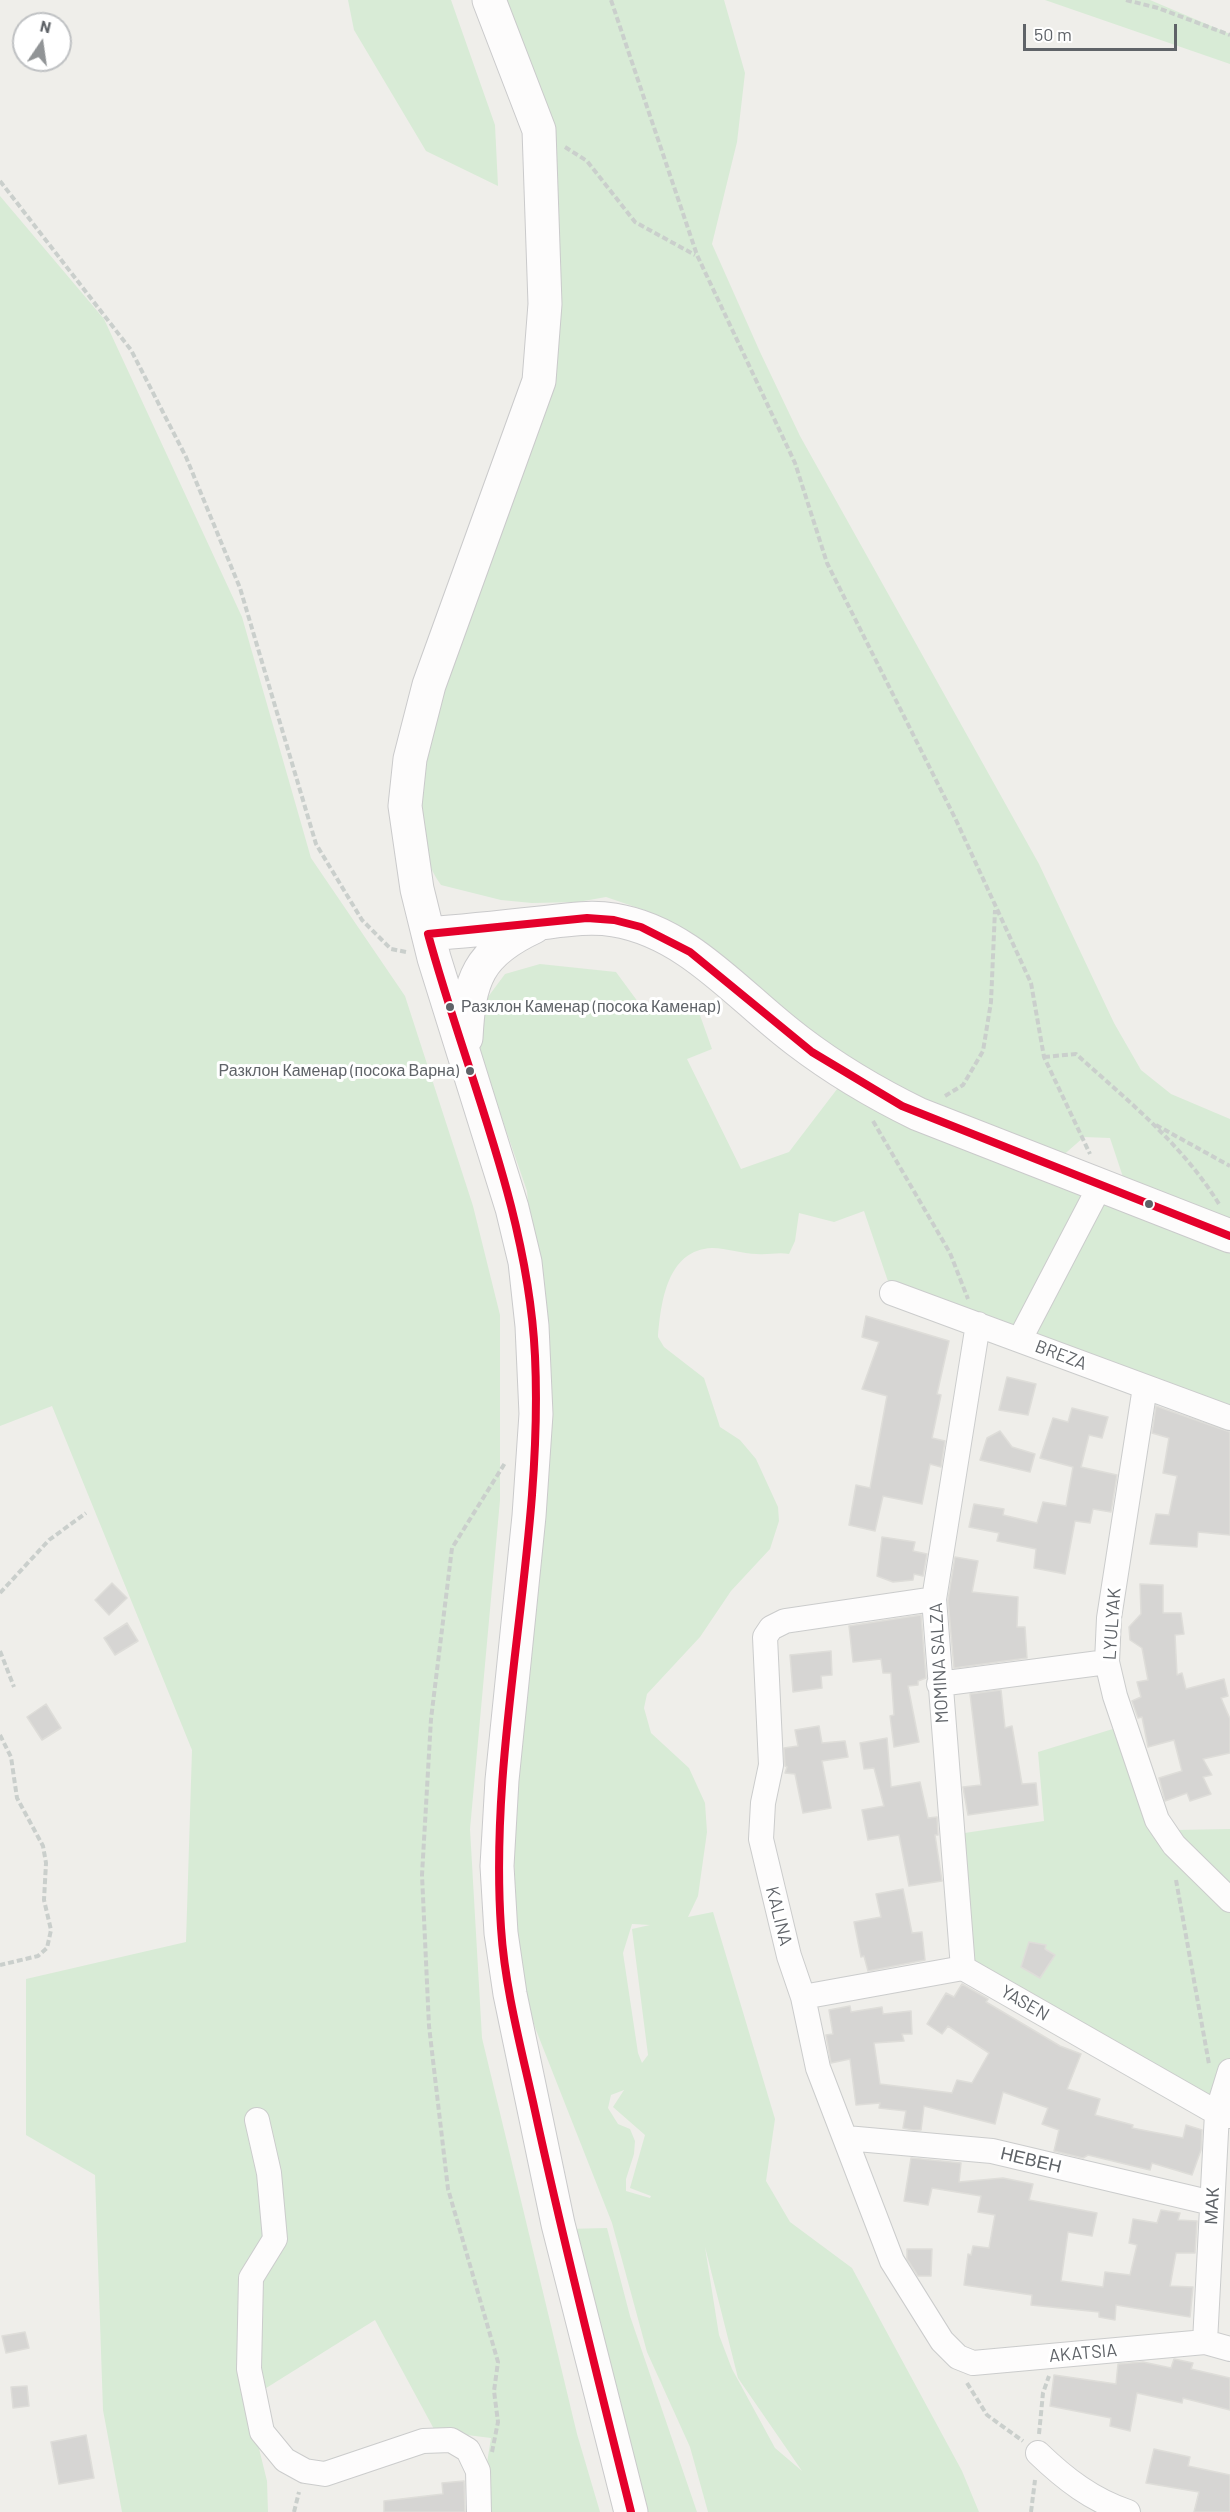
<!DOCTYPE html>
<meta charset="utf-8">
<style>
body{margin:0}
#map{position:relative;width:1230px;height:2512px;overflow:hidden;background:#efeeea;font-family:Barlow,sans-serif}
canvas{display:block}
.north{position:absolute;left:12px;top:12px;width:60px;height:60px;box-sizing:border-box;background:#fff;border:2px solid #bfc1c3;border-radius:50%;rotate:13deg;font-size:16px;font-weight:700;line-height:24px;text-align:center;color:#5f6368}
.north::after{content:'';display:block;margin:auto;width:21px;height:27px;background:#919496;clip-path:polygon(50% 0,100% 100%,50% 72%,0 100%)}
.scale{position:absolute;left:1023px;top:24px;width:154px;height:27px;box-sizing:border-box;border:3px solid #5f6368;border-top:0;padding-left:8px;font-size:18px;line-height:21px;white-space:nowrap;color:#5f6368;-webkit-text-stroke:4px #fff;paint-order:stroke}
</style>
<div id="map">
<canvas width="1230" height="2512"></canvas>
<div class="north">N</div>
<div class="scale">50 m</div>
</div>
<script>
const g = document.querySelector('canvas').getContext('2d');
g.lineJoin = 'round';
function paint(path, color) { g.fillStyle = color; g.fill(path, 'evenodd'); }
function stroke(path, color, width, dash) { g.strokeStyle = color; g.lineWidth = width; g.lineCap = dash ? 'butt' : 'round'; g.setLineDash(dash || []); g.stroke(path); }
function label(font, color, halo, rows, align = 'center') {
  g.font = font + ' Barlow,sans-serif'; g.lineWidth = 6; g.setLineDash([]); g.textBaseline = 'middle'; g.strokeStyle = halo; g.fillStyle = color; for (const [text, x, y, turn = 0] of rows) {
    g.save(); g.translate(x, y); g.rotate((+turn || 0) * Math.PI / 180); g.textAlign = isNaN(turn) ? turn : align; if (halo) g.strokeText(text, 0, 0); g.fillText(text, 0, 0); g.restore();
  }
}
paint(new Path2D(`
 M348 0H451L495 125 498 186 426 151 354 30Z
 M501 0H724L745 73 737 142 712 244 760 352 800 436 1039 864 1114 1023 1141 1070 1171 1094 1230 1119V1224L1124 1180 1110 1138 1084 1137 1060 1158 837 1061 718 962 650 912 606 897 578 902 532 903 501 900 441 885C407 836 423 774 433 720L558 359 554 188Z
 M1045 0H1150L1230 34V64Z
 M0 196 104 319 242 617 311 858 405 996 473 1206 500 1315V1500L470 1829 482 2038 577 2434 600 2512H479L491 2438 435 2431 375 2320 247 2400 267 2481 268 2512H122L103 2410 95 2175 26 2135V1979L186 1942 192 1750 52 1406 0 1426Z
 M540 964 616 972 641 1006 696 1004 712 1049 687 1059 741 1169 789 1152 847 1076 1230 1236V1418L892 1293 864 1211 834 1222 799 1213 795 1241 789 1254C778 1252 769 1255 757 1254 742 1254 727 1248 712 1248 667 1250 661 1302 658 1337L664 1347 704 1378 720 1427 740 1440 756 1459 778 1507 779 1521 770 1549 731 1591 700 1637 647 1694 644 1708 651 1733 689 1768 705 1803 707 1832 698 1896 688 1917 713 1912 775 2119 766 2181 790 2222 852 2268 962 2471 979 2512H708L690 2447 647 2352 612 2223 536 2030 519 1978 512 1810 548 1420 527 1191 479 1052 482 1005 505 974ZM632 1924 650 1925 632 1929 648 2055 642 2063 638 2053 623 1953ZM624 2090 613 2107 645 2135 630 2188 651 2196 650 2198 626 2191V2179L634 2154 635 2141 630 2129 618 2124 608 2108 611 2095ZM705 2247 738 2378 802 2471 775 2448 732 2369 719 2335Z
 M1116 1728 1175 1830 1230 1829V2107L971 1965 958 1834 1044 1821 1038 1752Z
 M607 2228 630 2316 697 2512H640L565 2229Z`), '#d8ebd6');
const building = new Path2D(`
 M866 1316 949 1341 937 1394 941 1395 932 1438 945 1441 941 1467 930 1464 922 1504 883 1496 875 1531 849 1525 856 1485 870 1488 887 1396 862 1389 879 1342 862 1337Z
 M1007 1377 1036 1384 1028 1415 999 1410Z
 M1156 1406 1230 1432V1535L1198 1532 1197 1547 1150 1544 1156 1514 1169 1515 1177 1476 1163 1473 1169 1438 1152 1433Z
 M1072 1408 1108 1417 1102 1438 1089 1435 1081 1467 1117 1475 1111 1512 1093 1509 1090 1523 1075 1521 1065 1574 1034 1568 1036 1549 997 1541 999 1533 969 1527 974 1504 1004 1509 1003 1515 1037 1523 1043 1502 1066 1506 1073 1467 1040 1458 1053 1418 1068 1422Z
 M1000 1431 1012 1447 1035 1454 1030 1472 980 1460 987 1438Z
 M882 1537 915 1542 913 1551 927 1554 923 1576 914 1574 913 1580 893 1582 877 1576Z
 M955 1557 978 1561 972 1592 1018 1597 1017 1627H1025L1027 1658 954 1668 948 1600Z
 M112 1583 127 1598 109 1615 95 1600Z
 M1140 1584 1163 1585V1613H1181L1184 1634 1175 1635 1177 1675 1182 1673 1186 1689 1224 1679 1228 1696 1221 1698 1230 1719V1753L1203 1759 1212 1775 1203 1777 1211 1794 1190 1801 1187 1793 1165 1801 1159 1778 1182 1771 1174 1740 1148 1747 1142 1717 1138 1718 1132 1701 1141 1697 1137 1682 1148 1680 1142 1648 1130 1640 1129 1627 1141 1614Z
 M921 1615 926 1678 918 1681V1685L908 1686 919 1742 894 1747 890 1716 894 1715 891 1673H883L881 1659 853 1662 849 1626Z
 M127 1623 138 1641 115 1655 104 1638Z
 M831 1651 832 1675 821 1676 822 1688 793 1692 790 1655Z
 M1001 1690 1005 1728 1012 1726 1022 1784 1036 1783 1038 1805 968 1815 963 1787 981 1785 970 1694Z
 M46 1704 61 1728 42 1740 27 1717Z
 M819 1726 822 1743 845 1741 848 1757 822 1761 831 1808 803 1813 795 1774 785 1773 787 1767 785 1766 784 1748 798 1746 795 1730Z
 M887 1738 891 1787 920 1782 928 1818 937 1817 938 1835H935L942 1881 909 1886 899 1835 868 1840 862 1810 884 1806 874 1768 864 1769 860 1743Z
 M903 1889 912 1933 922 1932 925 1960 868 1971 864 1956 861 1957 854 1922 881 1917 876 1894Z
 M1029 1942 1046 1945 1045 1949 1055 1955 1040 1978 1021 1967Z
 M962 1984 988 1999 986 2002 1060 2046 1081 2054 1067 2089 1100 2099 1095 2115 1133 2125 1132 2128 1183 2138 1186 2125 1202 2130 1201 2150 1192 2175 1152 2163 1150 2170 1088 2155 1083 2158 1054 2151 1059 2130 1042 2124 1048 2108 1003 2092 995 2124 924 2106 921 2130H913L903 2128 906 2111 879 2108 880 2103 856 2105 850 2059 831 2063 826 2035 833 2034 829 2010 850 2006 851 2012 882 2007 883 2014 911 2011 912 2034H902L904 2041 874 2043 880 2084 952 2093 957 2080 972 2083 989 2053 948 2026 942 2034 927 2024 946 1993 954 1997Z
 M911 2158 961 2163 959 2182 1003 2178 1033 2184 1029 2200 1097 2213 1092 2236 1068 2232 1061 2281 1103 2287 1105 2272 1130 2275 1137 2245 1129 2243 1133 2219 1157 2223 1161 2210 1180 2213 1178 2220 1197 2221 1195 2253H1176L1170 2286 1193 2287 1190 2317 1116 2305 1115 2320 1099 2317V2312L1031 2305 1032 2295 964 2285 968 2254 971 2255 973 2246 989 2248 995 2215 978 2212 981 2196 932 2188 928 2205 904 2201Z
 M907 2249H932L931 2276H918L907 2259Z
 M25 2332 29 2348 6 2353 2 2336Z
 M1174 2359 1193 2363 1191 2369 1230 2378V2410L1183 2398 1182 2403 1137 2393 1130 2431 1110 2426 1111 2418 1050 2406 1054 2375 1116 2384 1118 2364 1143 2362 1171 2368Z
 M27 2386 29 2406 13 2408 11 2387Z
 M86 2435 94 2478 59 2484 51 2442Z
 M1154 2449 1190 2457 1188 2466 1230 2475V2512H1194L1199 2492 1146 2483Z
 M464 2481 465 2512H384V2501L443 2494 442 2483Z`);
paint(building, '#d6d5d3');
stroke(building, '#deddd9', 1.5);
const street = new Path2D(`
 M892 1293 1230 1418
 M1020 1339 1101 1184
 M1145 1387 1109 1618 1107 1662 1115 1696 1157 1820 1174 1845 1230 1900
 M934 1599 785 1621 771 1628 765 1637 771 1765 763 1803 761 1839 789 1956 803 1997 818 2068 892 2261 942 2341 958 2357 973 2363 1205 2342 1230 2349
 M939 1684 1107 1662
 M963 1968 934 1599 978 1324
 M803 1997 963 1968 1217 2113 1230 2116
 M257 2120 269 2173 275 2239 251 2278 249 2369 262 2432 285 2460 305 2471 325 2474 423 2441 451 2440 468 2450 478 2471 479 2512
 M846 2138 992 2151 1212 2203
 M1205 2342 1217 2113 1230 2071
 M1038 2453C1065 2479 1092 2500 1128 2512`);
const secondary = new Path2D(`
 M489 0 539 130 545 304 539 381 429 685 410 759 405 806 417 889 434 958 512 1208 525 1262 532 1326 536 1414 529 1516 502 1780 497 1866 501 1933 510 1994 558 2224 631 2512
 M428 934C466 931 504 927 541 923 565 920 590 916 614 920 689 932 740 998 798 1041 836 1070 875 1093 918 1114L1230 1236
 M466 1038C469 979 478 953 534 927`);
stroke(street, '#cbcccc', 26);
stroke(secondary, '#cacacb', 35);
stroke(new Path2D(`
 M611 0 697 255 795 463 827 563 956 820 1031 983 1044 1057 1090 1154
 M1126 0 1158 8 1230 35
 M565 147 587 161 635 222 695 255
 M0 181 131 350 186 457 240 588 316 844 362 920 391 949 406 952
 M1044 1057 1076 1054C1127 1100 1182 1144 1219 1204
 M945 1096 963 1085 983 1051 991 1002 995 910
 M873 1121 950 1253 968 1299
 M1156 1125 1230 1166
 M0 1593 49 1540 86 1513
 M0 1651 14 1687
 M0 1735 11 1757 17 1798 43 1846 46 1863 44 1900 51 1930 47 1948 38 1956 0 1965
 M1176 1880 1209 2064
 M967 2383 987 2415 1023 2441
 M1039 2434 1043 2393 1049 2376
 M492 2452 498 2422 494 2391 498 2362 448 2189 429 2026 422 1875 431 1719 452 1548 505 1463
 M294 2512 299 2492
 M1031 2512 1035 2480`), '#cacfcc', 4, [6, 3]);
stroke(street, '#fdfcfc', 24);
stroke(secondary, '#fdfcfc', 33);
stroke(new Path2D(`
 M631 2512C598 2379 564 2245 535 2111 522 2051 505 1990 501 1928 488 1736 544 1548 535 1356 528 1209 466 1074 428 934L587 918 614 920 641 927 690 952 812 1052 902 1106 1230 1236`), '#e4002b', 8);
for (const [x, y, r, color] of [
 [450,1007,5,"#5f6368"],
 [470,1071,5,"#5f6368"],
 [1149,1204,5,"#5f6368"]
]) { const dot = new Path2D(); dot.arc(x, y, r, 0, 2 * Math.PI); g.fillStyle = color; g.fill(dot); stroke(dot, '#fff', 2); }
label('16px', '#5f6368', '#fff', [
 ["Разклон Каменар (посока Каменар)",461,1007],
 ["Разклон Каменар (посока Варна)",459,1071,"right"]
], 'left');
label('18px', '#5f6368', '#fff', [
 ["BREZA",1061,1355,21],
 ["LYULYAK",1112,1624,-86],
 ["MOMINA SALZA",939,1663,-93],
 ["KALINA",779,1916,76],
 ["YASEN",1025,2003,30],
 ["НЕВЕН",1031,2160,13],
 ["МАК",1212,2206,-87],
 ["AKATSIA",1083,2353,-5]
]);
</script>
